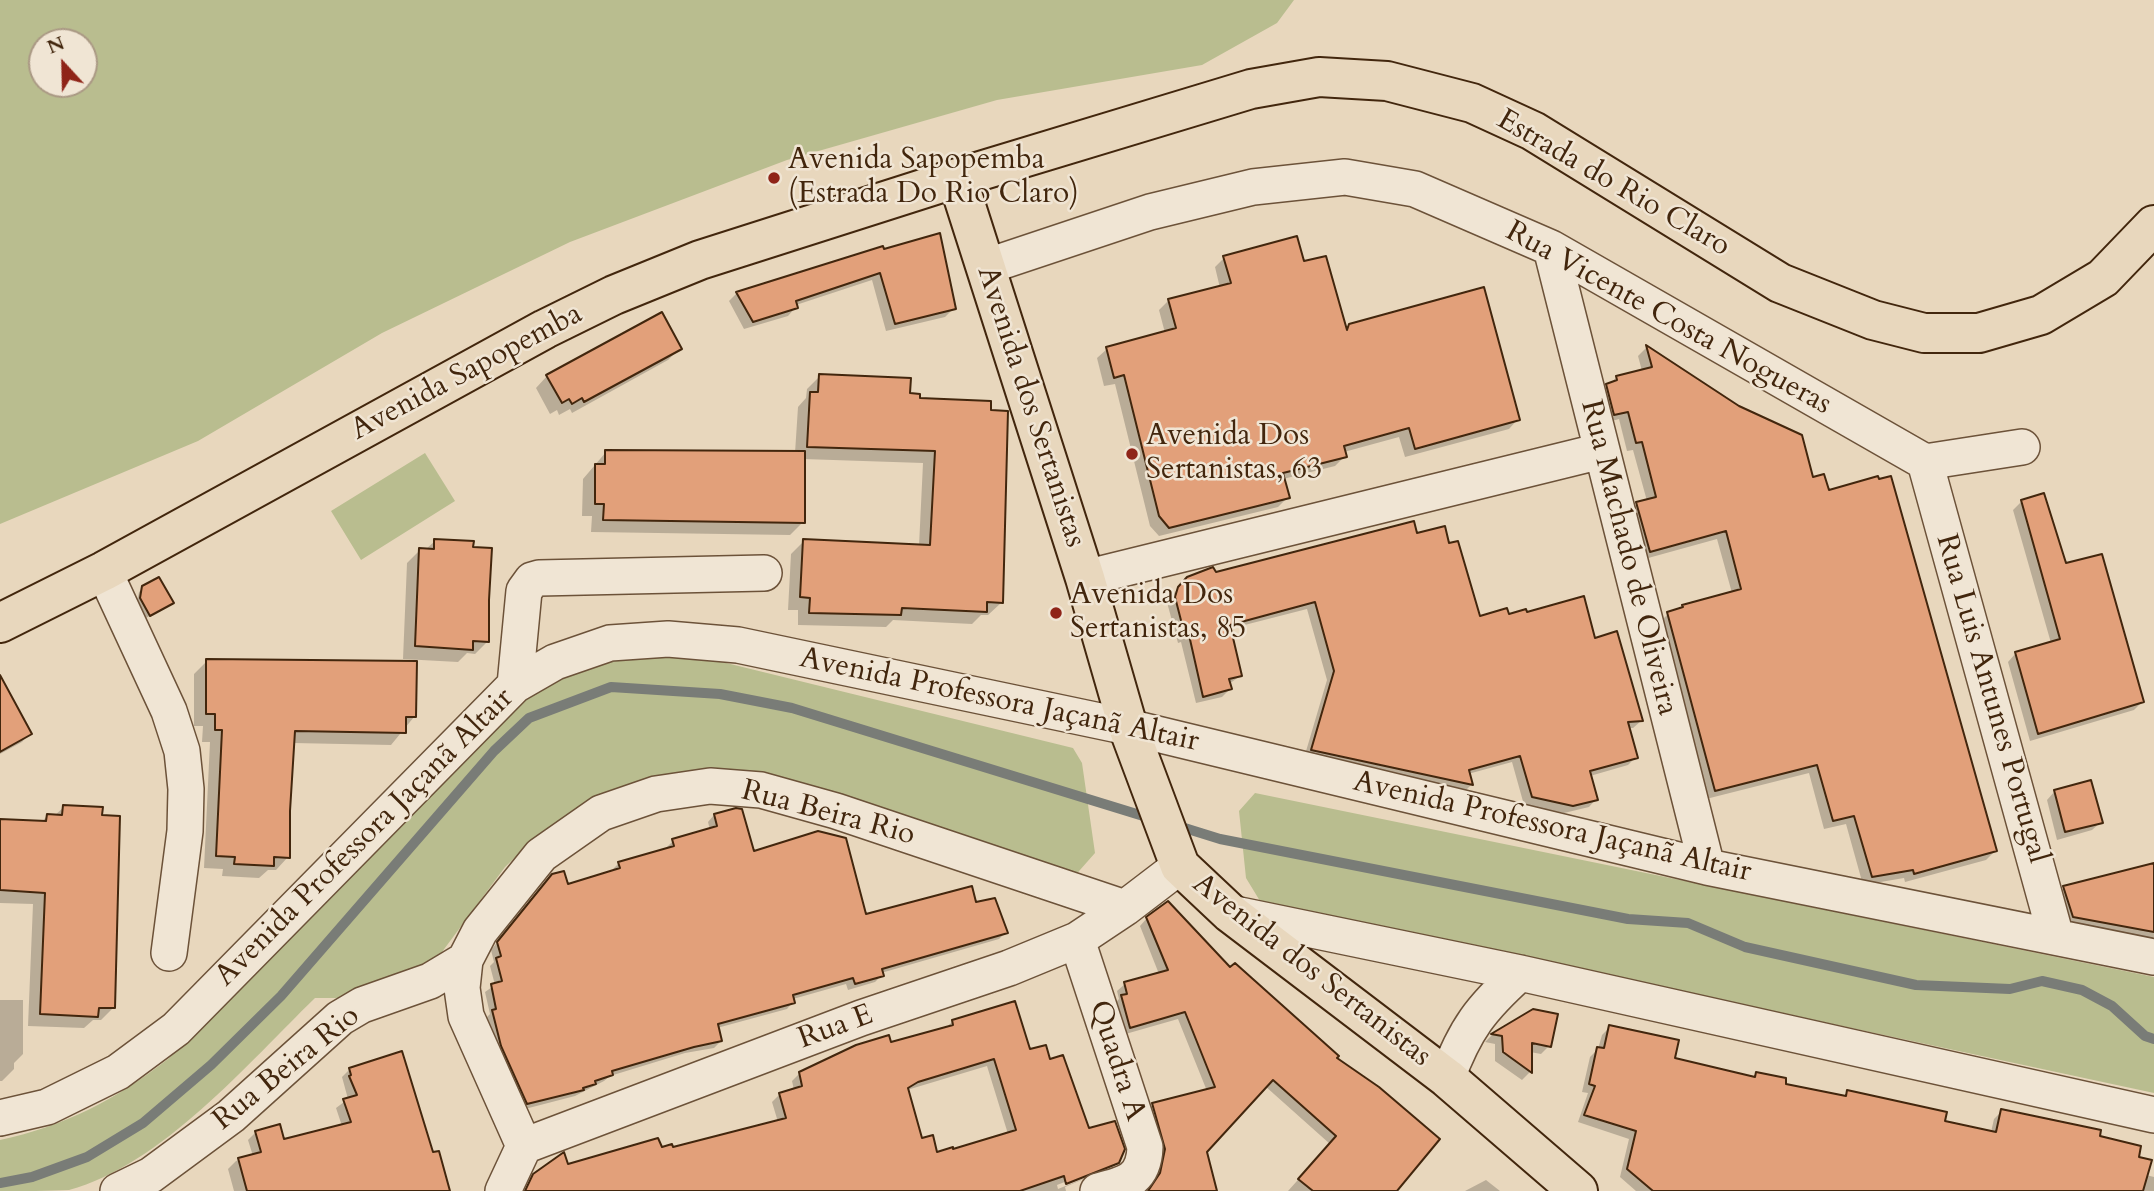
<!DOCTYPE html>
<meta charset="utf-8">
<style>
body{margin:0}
#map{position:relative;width:2154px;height:1191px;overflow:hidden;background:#e8d7bd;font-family:Cardo,serif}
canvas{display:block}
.north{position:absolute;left:28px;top:28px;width:70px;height:70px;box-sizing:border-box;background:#f0e5d4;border:2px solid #aa9984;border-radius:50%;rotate:338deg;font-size:19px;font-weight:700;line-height:28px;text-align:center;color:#42260d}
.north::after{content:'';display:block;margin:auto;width:24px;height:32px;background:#8f2418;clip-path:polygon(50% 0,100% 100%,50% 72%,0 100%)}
</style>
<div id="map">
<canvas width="2154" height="1191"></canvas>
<div class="north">N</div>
</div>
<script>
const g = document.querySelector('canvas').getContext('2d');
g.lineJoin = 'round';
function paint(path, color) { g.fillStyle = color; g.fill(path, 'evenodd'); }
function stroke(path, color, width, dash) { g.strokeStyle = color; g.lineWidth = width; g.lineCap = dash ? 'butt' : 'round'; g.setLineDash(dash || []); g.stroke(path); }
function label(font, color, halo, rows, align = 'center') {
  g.font = font + ' Cardo,serif'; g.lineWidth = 5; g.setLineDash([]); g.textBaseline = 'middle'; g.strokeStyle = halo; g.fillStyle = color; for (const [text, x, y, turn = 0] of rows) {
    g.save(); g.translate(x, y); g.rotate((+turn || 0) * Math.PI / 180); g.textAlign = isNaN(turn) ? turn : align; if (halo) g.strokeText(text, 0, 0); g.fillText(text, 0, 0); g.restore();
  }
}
paint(new Path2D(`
 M0 0H1294L1277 23 1202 65 997 100 787 160 570 242 382 333 198 441 0 524ZM42 42H84V84H42Z
 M425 453 455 501 361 560 331 511Z
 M649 655 714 660 1073 748 1082 763 1095 853 1072 879 750 771H717L530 843 505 867 439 956 422 969 342 998H315C248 1063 162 1165 69 1190 51 1191 20 1191 0 1191V1140C65 1126 115 1100 168 1059L508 710C554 678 593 663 649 655Z
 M1255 793 2154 977V1093L1260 901 1246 878 1239 811Z`), '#b9bd8f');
paint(new Path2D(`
 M882 248 954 308 945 317 886 331 872 280 796 305V307L788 316 744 329 729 301 737 293Z
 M1224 258 1303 264 1345 331 1350 326 1518 419 1509 429 1405 457 1399 437 1344 452 1345 456 1335 466 1283 479 1288 497 1278 507 1159 536 1150 526 1115 384 1104 386 1097 358 1107 349 1165 333 1159 310 1168 301 1220 288 1215 267Z
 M680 348 668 360 572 413 570 409 559 415 557 410 550 414 536 388 547 376Z
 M1646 348 1738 407 1828 492 1995 851 1986 860 1905 882 1904 878 1863 885 1846 824 1824 829 1809 773 1706 799 1659 623 1668 614 1679 610 1683 606 1732 593 1717 539 1641 560 1628 512 1637 504 1647 501 1633 450 1627 451 1619 419 1605 423 1598 395 1616 378 1642 371 1638 356Z
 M820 376 919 395 1001 603 988 615H981L972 624 893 620 886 627 798 625V610H788L791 554 804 541 919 546 923 463 803 459V522L790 535 591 532 592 516H582L583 479 606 452 795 453 798 407 806 398 807 389Z
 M2022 501 2064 565 2142 702 2134 710 2030 741 2008 662 2016 653 2051 643 2013 510Z
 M1416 535 1448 545 1478 619 1526 614 1594 640 1641 721 1633 728H1628L1636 757 1628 765 1590 776 1596 799 1589 807 1564 813 1524 805 1512 762 1468 774 1471 785 1464 792 1304 758 1327 680 1307 609 1229 629 1240 676 1229 684 1230 689 1222 697 1196 703 1181 642 1178 643 1168 606 1171 597 1179 587 1214 574Z
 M435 541 488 641 475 654 467 653 458 662 403 659 407 563 420 550H425Z
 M143 588 172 603 146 618 137 602 139 592Z
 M207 661 414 717 391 745 293 743 288 811V857L276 870H268L259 878 222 876 223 869 204 868 210 742H202L203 726H194V674Z
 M0 713 30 733 22 742 0 754Z
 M2055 791 2101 822 2092 830 2057 840 2047 800Z
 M64 807 113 1008 101 1020H93L84 1028 28 1026 33 904 0 903V821L41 823 47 816H54Z
 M714 815 753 854 865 916 975 904 1006 932 999 939 881 973 882 975 875 982 848 990 846 984 793 999V1002L787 1009 717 1028 721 1041 714 1048 685 1053 610 1076 604 1081 575 1096 521 1110 486 1018 490 1014 485 992 495 985 490 966 494 962 491 950 545 883 567 886 613 872 612 870 619 863 667 850 666 848 673 841 710 830 708 822Z
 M2154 865V937L2150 941 2065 925 2055 896 2064 888Z
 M1147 918 1230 970 1335 1058 1395 1191H1288L1330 1144 1265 1086 1206 1152 1216 1191H1165L1145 1112 1153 1105 1207 1091 1178 1019 1122 1035 1114 1004 1119 999 1117 991 1125 984 1159 974 1140 926Z
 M0 1000H23V1054L14 1063V1069L2 1081H0Z
 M1533 1011 1549 1046 1541 1054 1530 1052V1072L1522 1080 1495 1061V1044L1485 1042 1492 1035Z
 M953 1021 1049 1061 1088 1130 1115 1162 1057 1185 1058 1189 1112 1167 1065 1187 1066 1191H524L537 1175 566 1166 672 1149 778 1122 772 1102 780 1094 794 1090 792 1081 800 1073 890 1044 945 1029ZM987 1066 1008 1134 952 1152 936 1154 921 1140 907 1090Z
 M1610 1027 1673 1060 1752 1078 1757 1074 1784 1086 1843 1097 1848 1092 1943 1122 1991 1132 1994 1119 2002 1111 2098 1137 2137 1158 2146 1175 2154 1177V1191H1636L1620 1177 1629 1139 1578 1122 1588 1093 1582 1092 1590 1057 1598 1049 1602 1035Z
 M350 1069 432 1155 449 1191H234L228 1169 236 1161 253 1156 248 1140 256 1132 283 1141 342 1126 336 1108 348 1099 342 1077Z
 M1486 1180 1500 1191H1465Z`), '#0003');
stroke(new Path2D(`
 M1175 825 1220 839 1628 919 1688 923 1745 947 1916 985 2010 989 2042 981 2082 990 2112 1006 2145 1036 2154 1039
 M0 1183 32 1177 87 1157 143 1123 211 1065 281 996 494 751 529 718 611 687 720 694 792 708 1153 819`), '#797c77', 10);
const building = new Path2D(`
 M940 233 956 309 895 324 880 273 796 301 798 308 753 322 736 292 883 246 884 249Z
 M1297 236 1304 261 1326 256 1347 330 1349 324 1484 287 1520 420 1415 449 1409 428 1344 446 1347 457 1283 473 1290 498 1169 528 1159 516 1124 375 1114 378 1106 347 1176 328 1168 299 1231 283 1223 256Z
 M662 312 682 349 584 402 582 398 572 404 569 399 562 403 546 375Z
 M1646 345 1739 406 1802 435 1813 477 1824 474 1829 490 1878 476 1879 479 1891 476 1997 851 1914 874 1913 870 1872 877 1854 816 1833 821 1817 765 1715 791 1667 612 1683 607 1682 605 1741 589 1726 531 1650 552 1636 502 1656 497 1642 442 1636 443 1628 412 1614 415 1606 384 1617 380 1616 376 1652 367Z
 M819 374 911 378 910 393 920 394V398L991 401V410L1008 411 1003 603 987 602V612L902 608 901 615 809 613 810 598 800 597 803 539 930 545 935 451 807 447 810 392H818Z
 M605 450 805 451V523L603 520 604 504H595V464H605Z
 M2044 493 2066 563 2102 554 2144 702 2038 734 2015 652 2060 639 2021 500Z
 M1414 521 1417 533 1445 526 1449 543 1458 541 1480 616 1507 608 1509 614 1526 609 1527 612 1584 596 1595 638 1617 631 1643 721 1628 722 1638 758 1590 771 1598 800 1573 806 1532 797 1520 756 1469 770 1473 785 1311 750 1334 671 1315 602 1230 625 1242 676 1229 679 1232 689 1203 697 1189 635 1185 636 1175 597 1178 587 1187 577 1213 567 1216 572Z
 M434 539 474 541 473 547 492 548 489 600V642L473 641V650L415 646 419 548 434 549Z
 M159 577 174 603 150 616 140 598 142 586Z
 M206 659 417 661 416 717H406V733L295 731 290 811V858L274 857V866L234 864 235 857 216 856 222 730H215V714H206Z
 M0 675 32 734 0 752Z
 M2091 780 2103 823 2065 832 2054 790Z
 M63 805 103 807 102 815 120 816 115 1008H99L98 1017 40 1014 45 893 0 890V819L46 821 47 814 62 815Z
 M736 808 742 809 754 851 818 831 846 838 866 914 972 886 976 902 995 898 1008 933 882 969 884 976 855 984 853 978 793 995 795 1003 718 1024 722 1041 694 1047 612 1071 613 1075 595 1081 596 1084 583 1088 584 1090 527 1104 501 1046 492 1010 496 1009 491 984 502 981 496 958 501 956 497 942 552 874 564 871 568 884 620 868 618 862 674 846 672 839 717 826 714 814Z
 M2154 863V932L2073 917 2063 886Z
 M1168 901 1230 967 1235 963 1339 1056 1337 1058 1379 1087 1440 1139 1397 1191H1313L1298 1179 1336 1136 1273 1080 1207 1152 1217 1191H1148L1160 1173 1165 1149 1152 1103 1215 1087 1185 1012 1130 1028 1121 995 1127 994 1124 982 1168 970 1146 917Z
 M1015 1001 1030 1049 1046 1045 1050 1059 1063 1055 1089 1128 1115 1121 1125 1149 1119 1163 1066 1184 1064 1176 1020 1191H525L533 1174 564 1152 568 1164 658 1138 662 1147 672 1144 673 1147 786 1118 779 1093 802 1086 799 1072 856 1045 889 1035 891 1042 953 1025 952 1020ZM994 1059 1016 1130 953 1149V1147L937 1152 933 1135 922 1138 908 1088 918 1082Z
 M1533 1009 1558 1014 1551 1047 1532 1043V1073L1503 1052 1502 1036 1491 1034Z
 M1609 1025 1679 1040 1675 1058 1755 1077 1756 1072 1786 1078V1084L1846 1096 1847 1090 1947 1112 1945 1121 1996 1132 2001 1109 2101 1130 2100 1136 2141 1146 2139 1157 2152 1160 2143 1191H1653L1627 1169 1636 1131 1584 1115 1595 1086 1589 1084 1597 1047 1604 1048Z
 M402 1051 433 1152 439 1151 450 1191H247L238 1158 261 1152 255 1131 280 1124 284 1139 351 1122 343 1099 357 1095 349 1076 351 1075 349 1068Z`);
paint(building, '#e2a07a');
stroke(building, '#42260d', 2);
const minor = new Path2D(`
 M1551 248 1707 867
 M985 267 1150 212 1253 187 1345 177 1415 189 1551 248 1925 462 2022 447
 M1925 462 2056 937
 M104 571 169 711 182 751 186 789 185 831 169 953
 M1085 578 1601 451
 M515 685 524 591 532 580 539 578 764 573
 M1230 913 1520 973 2154 1115
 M1077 940 1145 1147C1144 1180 1126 1184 1098 1191
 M1447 1078C1465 1029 1481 1008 1520 973
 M0 1118 47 1107 118 1072 176 1029 515 685 555 662 610 643 668 639 738 645 1128 727 1707 867 2154 957
 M524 1146 466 1016 462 988 465 960 480 931 541 855 601 813 656 794 710 786 761 790 836 811 1125 908
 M118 1191 151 1175 231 1116 340 1018 362 1005 430 981 465 960
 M503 1191 524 1146 861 1018 1009 968 1077 940 1125 908 1180 866`);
const major = new Path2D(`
 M957 178 1085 578 1128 727 1180 866 1230 913 1447 1078 1578 1191
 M0 623 104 571 545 329 614 295 700 260 957 178 1251 89 1319 77 1387 81 1472 103 1533 131 1780 283 1873 320 1924 333H1979L2041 315 2103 278 2154 225`);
stroke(minor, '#6c5239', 38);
stroke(major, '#42260d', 42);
stroke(minor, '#f0e5d4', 35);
stroke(major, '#e8d7bd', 38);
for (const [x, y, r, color] of [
 [774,178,7,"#8f2418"],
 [1132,454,7,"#8f2418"],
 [1056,613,7,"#8f2418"]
]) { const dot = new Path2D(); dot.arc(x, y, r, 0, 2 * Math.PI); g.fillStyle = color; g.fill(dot); stroke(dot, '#f0e5d4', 2.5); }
label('30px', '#42260d', '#f0e5d4', [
 ["Avenida Sapopemba",788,161],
 ["(Estrada Do Rio Claro)",788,195],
 ["Avenida Dos",1146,437],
 ["Sertanistas, 63",1146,471],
 ["Avenida Dos",1070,596],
 ["Sertanistas, 85",1070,630]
], 'left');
label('30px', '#42260d', '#f0e5d4', [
 ["Estrada do Rio Claro",1613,184,30],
 ["Rua Vicente Costa Nogueras",1668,319,29],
 ["Avenida Sapopemba",467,373,-28],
 ["Avenida dos Sertanistas",1030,407,72],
 ["Rua Machado de Oliveira",1628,558,76],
 ["Rua Luis Antunes Portugal",1991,699,74],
 ["Avenida Professora Jaçanã Altair",999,701,12],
 ["Rua Beira Rio",828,814,15],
 ["Avenida Professora Jaçanã Altair",1552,828,13],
 ["Avenida Professora Jaçanã Altair",365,838,-45],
 ["Avenida dos Sertanistas",1311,971,38],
 ["Rua E",836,1028,-20],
 ["Quadra A",1116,1061,72],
 ["Rua Beira Rio",287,1069,-39]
]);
</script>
